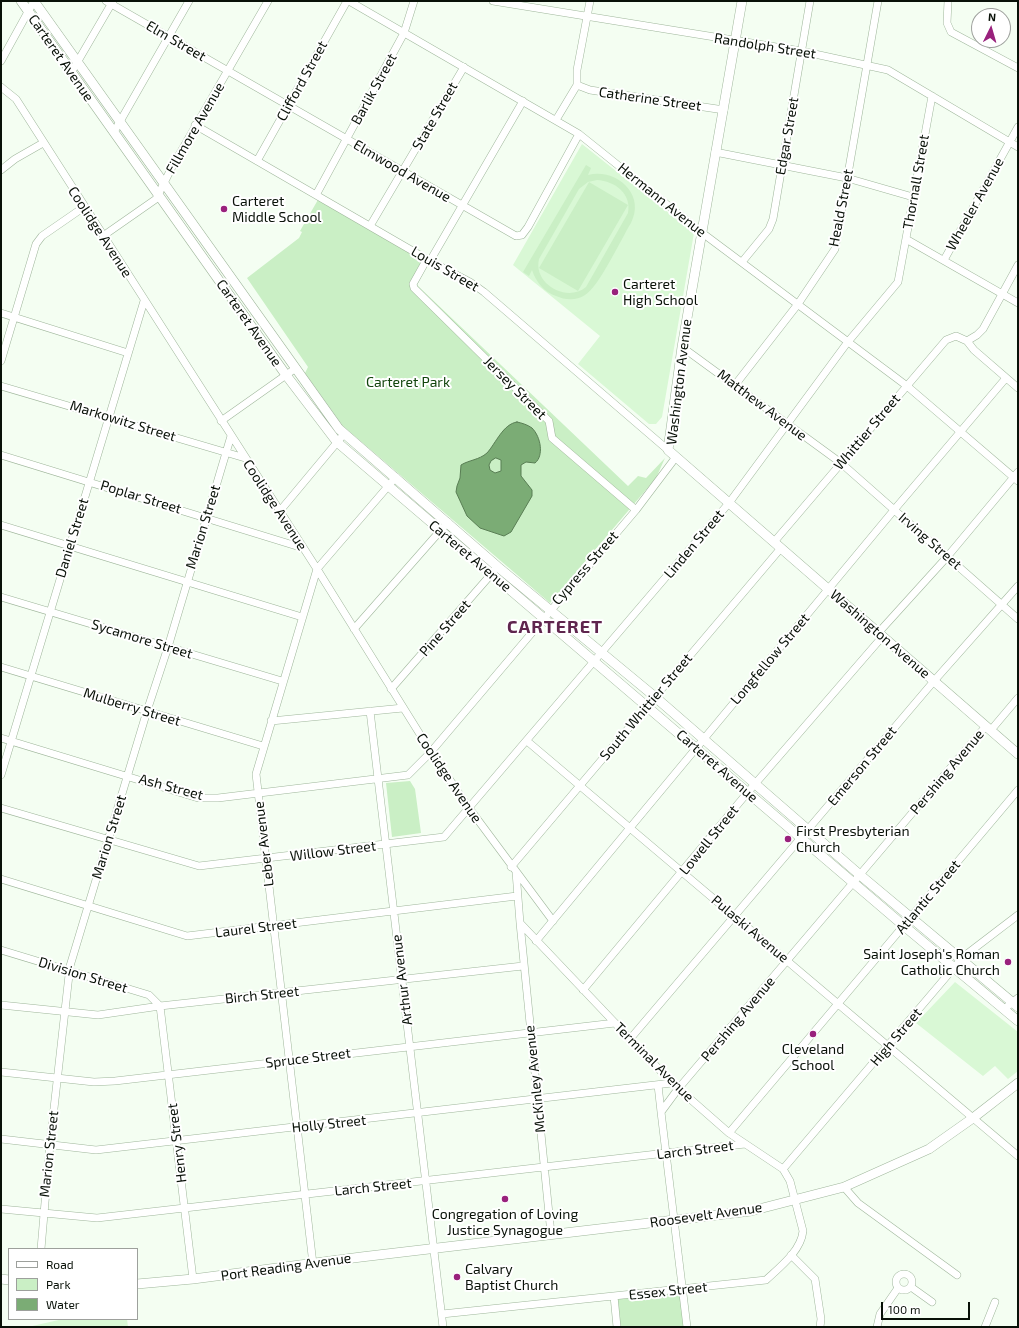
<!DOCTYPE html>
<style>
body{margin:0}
#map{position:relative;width:1019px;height:1328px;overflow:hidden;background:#f4fef2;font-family:"Exo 2",sans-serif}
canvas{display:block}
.frame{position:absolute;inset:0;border:2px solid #091108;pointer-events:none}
.legend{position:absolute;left:8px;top:1248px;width:130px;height:72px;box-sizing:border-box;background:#fff;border:1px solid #9da09c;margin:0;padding:5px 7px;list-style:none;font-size:12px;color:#091108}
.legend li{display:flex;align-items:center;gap:8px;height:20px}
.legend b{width:20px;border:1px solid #9da09c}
.north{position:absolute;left:971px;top:8px;width:40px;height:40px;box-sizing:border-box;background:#fff;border:1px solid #9da09c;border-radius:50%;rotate:5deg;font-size:11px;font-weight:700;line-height:16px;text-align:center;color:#091108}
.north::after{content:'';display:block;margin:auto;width:14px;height:18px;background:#99217c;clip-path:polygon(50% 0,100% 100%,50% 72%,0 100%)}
.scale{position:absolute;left:881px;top:1302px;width:89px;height:18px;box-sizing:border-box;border:2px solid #091108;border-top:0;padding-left:5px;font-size:12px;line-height:14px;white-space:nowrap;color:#091108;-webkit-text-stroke:3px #fff;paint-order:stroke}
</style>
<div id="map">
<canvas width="1019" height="1328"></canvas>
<div class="frame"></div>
<ul class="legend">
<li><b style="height:5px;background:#fff"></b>Road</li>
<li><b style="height:11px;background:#caefc5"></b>Park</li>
<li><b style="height:11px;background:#7bac75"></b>Water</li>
</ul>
<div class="north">N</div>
<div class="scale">100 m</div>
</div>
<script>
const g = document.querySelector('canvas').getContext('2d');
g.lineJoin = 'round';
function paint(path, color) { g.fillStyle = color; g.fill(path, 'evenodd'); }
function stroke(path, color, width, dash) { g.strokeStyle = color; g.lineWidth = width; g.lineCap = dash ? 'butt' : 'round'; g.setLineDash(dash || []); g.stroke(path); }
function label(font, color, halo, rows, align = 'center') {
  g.font = font + ' "Exo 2",sans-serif'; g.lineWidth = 4; g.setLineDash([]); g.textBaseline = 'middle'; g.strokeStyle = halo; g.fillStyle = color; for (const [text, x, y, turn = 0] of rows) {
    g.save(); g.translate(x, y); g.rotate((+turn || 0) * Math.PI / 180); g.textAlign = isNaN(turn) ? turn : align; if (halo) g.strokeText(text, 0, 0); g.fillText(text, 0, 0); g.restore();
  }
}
paint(new Path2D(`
 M582 144 694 233 662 417 656 424H649L578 364 600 336 513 265Z
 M955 982 1018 1032V1071L1008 1079 995 1066 983 1076 916 1023Z
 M63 1319H127L128 1327H28Z`), '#d9f8d5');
paint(new Path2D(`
 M586 165 591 168 588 175C616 168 646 194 631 223 621 239 599 287 585 295 576 301 565 300 556 296 544 292 536 282 532 270L529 276 523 272ZM597 180C615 181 632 194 628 213L586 287C567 303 533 284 539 259L579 189 588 182Z
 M589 182 628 205 578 291 539 268Z
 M319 198 430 260 417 285 628 486 638 476 646 478 665 458 656 478 550 603 343 426 305 373 308 367 247 278 299 238 302 232 300 231Z
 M410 781 415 789 421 833 392 837 386 783Z
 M683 1293 687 1327H616L613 1298Z`), '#caefc5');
const water = new Path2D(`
 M517 422C522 423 528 425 532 428 541 437 544 456 535 463L526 462 521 465V476L532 490V496L511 532 504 536 480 528 467 516 456 492 457 486 460 478 461 465C469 460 479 460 487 453 496 443 503 424 517 422ZM496 458 501 460V471L495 473 490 470 489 465 491 461Z`);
paint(water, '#7bac75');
stroke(water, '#597e54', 1);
const minor = new Path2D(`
 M106 1 516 236 522 235 528 227 579 134
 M349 1 579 134 705 235 907 386 1018 481
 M493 1 801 51 888 70 1018 147
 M948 1 947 23 951 32 1018 68
 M1 61 34 1
 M71 73 113 1
 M577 85 590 90 724 110
 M1 87 16 99 317 569 431 752 469 808 553 921
 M556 120 577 85V70L590 1
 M195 125 430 261 470 282 484 292 668 450
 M114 132 189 1
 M715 152 847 178 913 197
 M257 161 347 1
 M1 170 15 159 43 143
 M316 195 404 33 414 1
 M370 226 464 67
 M103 236 156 199 172 167 268 1
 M906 239 1018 303
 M427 259 413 284 414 288 549 421 552 438 636 510
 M944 260 1018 127
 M430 261 523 101
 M742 262 769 229 773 219 810 1
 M1 313 128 353
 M967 341 977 335 983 329 1018 265
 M682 347 841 463 1018 619
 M1 361 36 244 42 236 84 207
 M735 385 798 304 835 249 878 1
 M1 386 245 458
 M221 421 296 368
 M1 455 303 548
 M279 512 344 434
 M1 525 302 617
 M774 542 946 340 956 336 967 341 974 350 1018 388
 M1 597 282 681
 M354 629 448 522
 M879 632 947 557 1018 472
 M1 667 263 746
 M391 689 494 571
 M370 711 443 1327
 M271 721 403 708
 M991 730 1018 698
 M1 738 198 798H218L408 775 430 753 636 510 676 457
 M527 741 1018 1156
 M1 775 144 301
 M1 808 199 866 444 837 729 503 847 343 898 282 932 96
 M511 867 781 548
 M1 879 187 936 517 896
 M520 923 551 1234
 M536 941 894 510 1006 378
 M1 950 149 995 160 1006 193 1279
 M583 990 748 792 883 636
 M1 1005 98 1015 160 1006 523 966
 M1004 1009 1018 998
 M630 1039 934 681 1018 586
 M1 1072 94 1082 115 1081 615 1023
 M658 1085 661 1112
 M729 1133 1018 790
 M1 1139 96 1150 672 1083
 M783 1169 963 957 1018 915
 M844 1187 858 1203 957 1275
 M1 1209 97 1218 745 1144
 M41 1249 50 1144 70 966 147 711 168 647 231 436
 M791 1255 815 1279 821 1319 820 1327
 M313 1264 256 774 317 569 396 477
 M896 1282a8 8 0 1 1 16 0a8 8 0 1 1-16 0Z
 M911 1287 932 1302
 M614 1296 617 1327
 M442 1314 766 1280C780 1267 801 1251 803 1231L790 1181 783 1169 729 1133 672 1083 520 923 516 872
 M687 1327 661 1112 678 1089 986 726
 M877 1327 880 1314 898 1288
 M985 1327 995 1302`);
const tertiary = new Path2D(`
 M21 1 286 375 337 442 904 926 1018 1021
 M34 1 339 429 498 567 654 696 860 875 1018 1007
 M742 1 682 347 668 450 1018 754
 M1 1279 9 1280
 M137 1284 193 1279 361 1257 751 1211 844 1187 929 1149 973 1118 1018 1083`);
stroke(minor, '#9fb69b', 8);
stroke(tertiary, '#9fb69b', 10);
stroke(minor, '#fff', 7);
stroke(tertiary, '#fff', 9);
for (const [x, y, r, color] of [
 [224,209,4,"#99217c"],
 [615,292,4,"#99217c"],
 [788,839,4,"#99217c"],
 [1008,962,4,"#99217c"],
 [813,1034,4,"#99217c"],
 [505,1199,4,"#99217c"],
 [457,1277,4,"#99217c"]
]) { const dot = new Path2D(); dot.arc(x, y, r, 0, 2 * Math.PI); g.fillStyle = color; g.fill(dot); stroke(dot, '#fff', 1.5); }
label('14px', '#091108', '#fff', [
 ["Elm Street",176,41,30],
 ["Randolph Street",765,46,9],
 ["Carteret Avenue",61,58,55],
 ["Clifford Street",302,81,-61],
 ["Barlik Street",374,89,-61],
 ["Catherine Street",650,99,8],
 ["State Street",435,116,-60],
 ["Fillmore Avenue",195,128,-60],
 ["Edgar Street",787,136,-80],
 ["Elmwood Avenue",402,171,30],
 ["Thornall Street",916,182,-80],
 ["Hermann Avenue",662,200,39],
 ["Wheeler Avenue",975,204,-61],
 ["Heald Street",841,208,-79],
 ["Coolidge Avenue",100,232,57],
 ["Louis Street",445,269,30],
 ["Carteret Avenue",249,323,55],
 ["Washington Avenue",679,382,-83],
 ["Jersey Street",515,388,45],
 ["Matthew Avenue",762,405,37],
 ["Markowitz Street",123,421,17],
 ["Whittier Street",867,432,-50],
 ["Poplar Street",141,497,17],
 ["Coolidge Avenue",275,505,57],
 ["Marion Street",203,527,-73],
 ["Daniel Street",72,538,-73],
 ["Irving Street",930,541,41],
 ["Linden Street",694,544,-50],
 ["Carteret Avenue",470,556,40],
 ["Cypress Street",585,568,-49],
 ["Pine Street",445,628,-49],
 ["Washington Avenue",880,634,41],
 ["Sycamore Street",142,639,17],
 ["Longfellow Street",770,659,-50],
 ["Mulberry Street",132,707,17],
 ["South Whittier Street",646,707,-50],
 ["Carteret Avenue",717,766,41],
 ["Emerson Street",862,766,-50],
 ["Pershing Avenue",947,772,-50],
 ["Coolidge Avenue",449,778,56],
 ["Ash Street",171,787,15],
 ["Marion Street",109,837,-73],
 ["Lowell Street",709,840,-51],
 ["Leber Avenue",264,844,-97],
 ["Willow Street",333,851,-7],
 ["Atlantic Street",928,897,-50],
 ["Laurel Street",256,928,-7],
 ["Pulaski Avenue",750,929,40],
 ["Division Street",83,975,17],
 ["Arthur Avenue",402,980,-97],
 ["Birch Street",262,995,-6],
 ["Pershing Avenue",738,1019,-50],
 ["High Street",896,1037,-50],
 ["Spruce Street",308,1058,-7],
 ["Terminal Avenue",654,1062,45],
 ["McKinley Avenue",535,1079,-96],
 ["Holly Street",329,1124,-6],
 ["Henry Street",177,1143,-97],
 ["Larch Street",695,1150,-7],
 ["Marion Street",49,1154,-84],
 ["Larch Street",373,1187,-6],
 ["Roosevelt Avenue",706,1215,-8],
 ["Port Reading Avenue",286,1267,-8],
 ["Essex Street",668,1291,-6]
]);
label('14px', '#091108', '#fff', [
 ["Carteret",232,201],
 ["Middle School",232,217],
 ["Carteret",623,284],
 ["High School",623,300],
 ["First Presbyterian",796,831],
 ["Church",796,847],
 ["Saint Joseph's Roman",1000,954,"right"],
 ["Catholic Church",1000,970,"right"],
 ["Cleveland",813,1049,"center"],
 ["School",813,1065,"center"],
 ["Congregation of Loving",505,1214,"center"],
 ["Justice Synagogue",505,1230,"center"],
 ["Calvary",465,1269],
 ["Baptist Church",465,1285]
], 'left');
label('14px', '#11440c', '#fff', [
 ["Carteret Park",408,382]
]);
g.letterSpacing = '1px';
label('bold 18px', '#5f254e', '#fff', [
 ["CARTERET",555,627]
]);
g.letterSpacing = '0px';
</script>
